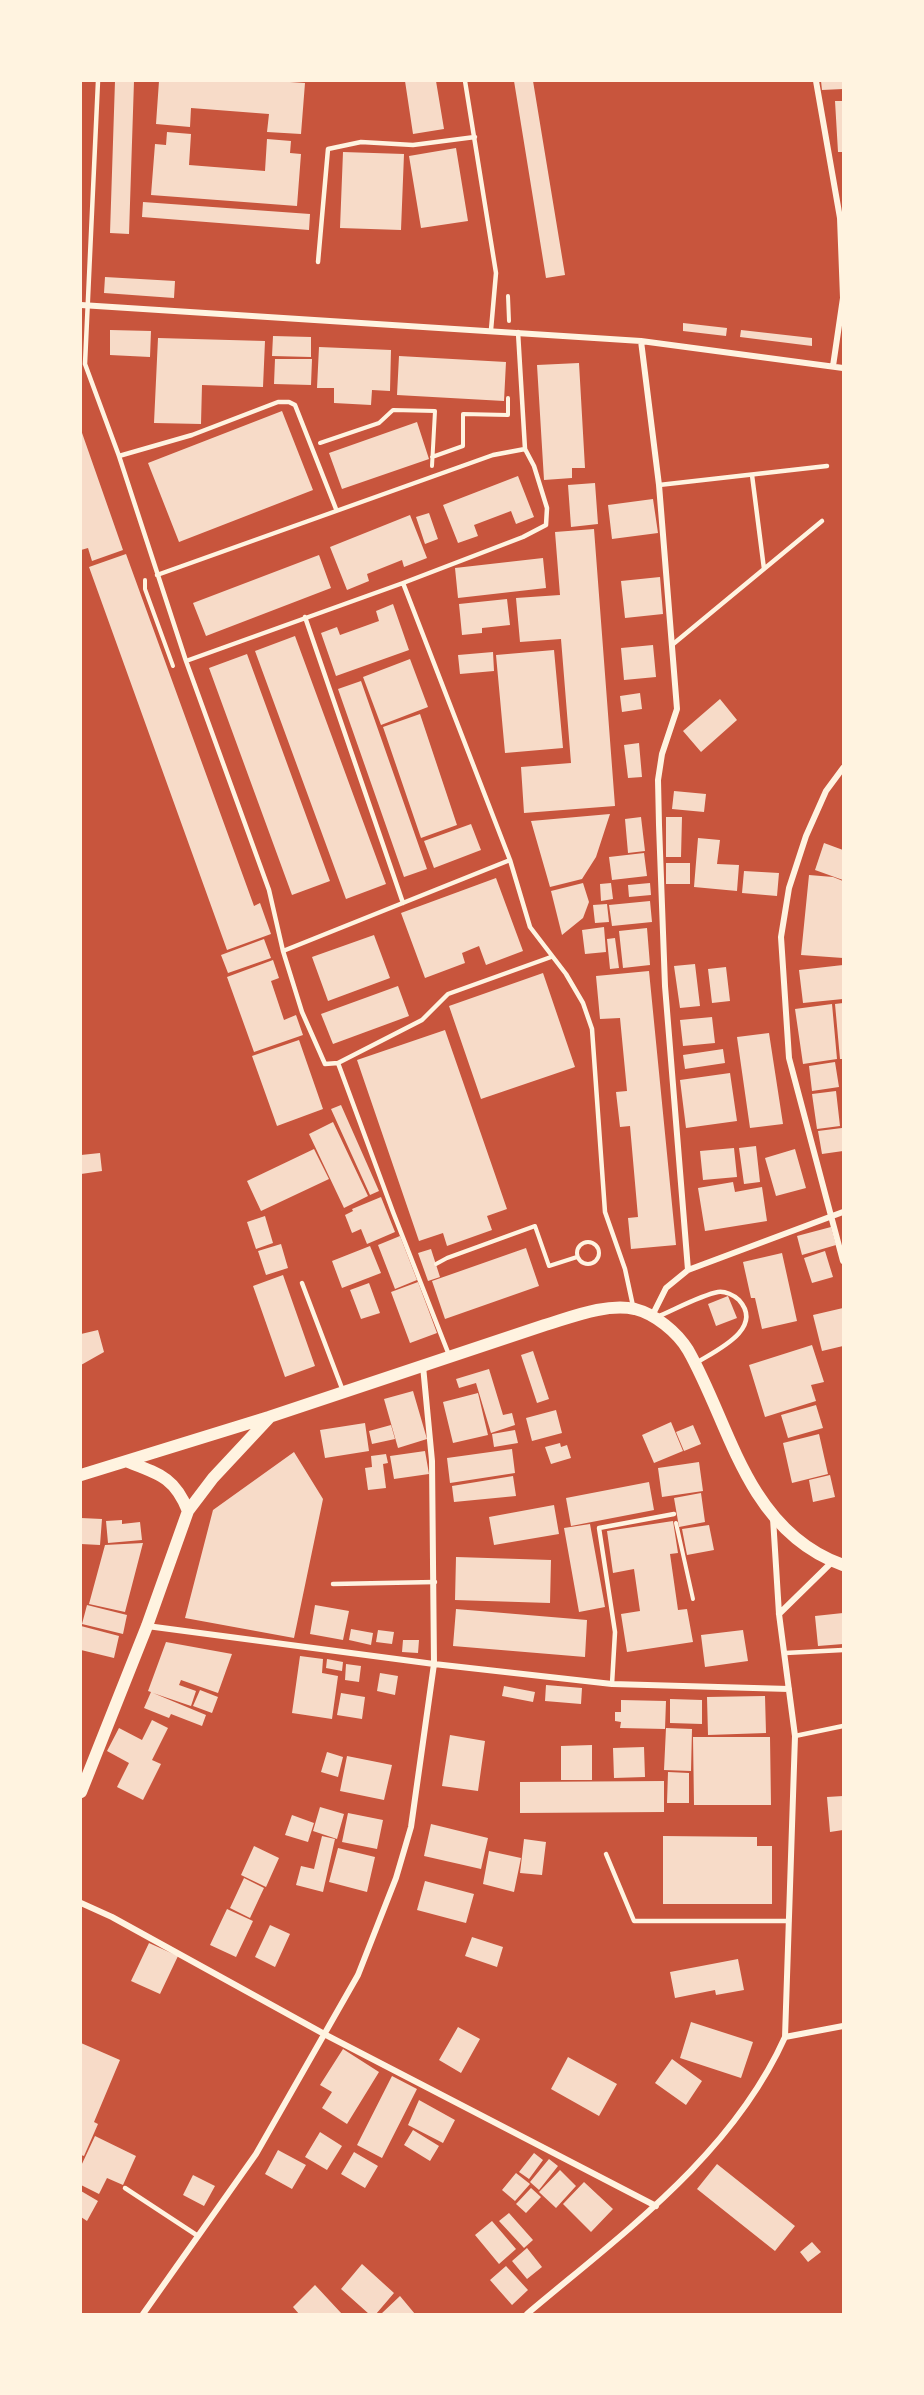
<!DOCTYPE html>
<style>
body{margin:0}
#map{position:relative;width:924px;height:2395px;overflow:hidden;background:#c8553d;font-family:Inter,sans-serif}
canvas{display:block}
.frame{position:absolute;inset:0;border:82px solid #fff3e0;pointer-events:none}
</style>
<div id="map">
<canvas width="924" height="2395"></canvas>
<div class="frame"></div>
</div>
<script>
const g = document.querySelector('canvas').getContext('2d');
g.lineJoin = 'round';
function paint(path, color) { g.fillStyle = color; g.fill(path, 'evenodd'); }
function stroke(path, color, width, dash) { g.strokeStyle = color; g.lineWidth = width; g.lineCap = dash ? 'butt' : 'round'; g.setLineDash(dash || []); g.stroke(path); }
paint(new Path2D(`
 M115 81H134L129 234 110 233Z
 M159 81H275L305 83 301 134 267 132 269 114 191 108 190 127 156 124Z
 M405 81H436L444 129 413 134Z
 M514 81H533L565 275 546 278Z
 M821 81H843V89L822 90Z
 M835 101H843V152H838Z
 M167 132 191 134 189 165 265 171 267 139 291 141 290 153 301 154 297 206 151 195 155 144 166 145Z
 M456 148 468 221 421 228 409 156Z
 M343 152 404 154 401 230 340 228Z
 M143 202 310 214 309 230 142 217Z
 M105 277 175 281 174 298 104 293Z
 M683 323 727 328 726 336 683 331Z
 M110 330 151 331 150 357 110 355Z
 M741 330 812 338V346L740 337Z
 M273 336 311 337V357L272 356Z
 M158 338 265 341 263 387 202 385 201 424 154 423Z
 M319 347 391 350 390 391 372 390 371 405 334 403V388H317Z
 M399 356 506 362 504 401 397 395Z
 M275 359H312L311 385 274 384Z
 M579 363 585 468H572V478L544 480 537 365Z
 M282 411 313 490 179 542 148 463Z
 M417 422 429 459 342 489 329 453Z
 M81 430 123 550 92 561 88 548 81 550Z
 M518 476 534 517 516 524 511 511 474 525 478 536 458 543 443 505Z
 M595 483 598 524 571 527 568 485Z
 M653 499 658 533 612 539 608 505Z
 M429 513 438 539 425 544 416 517Z
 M410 515 427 558 404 567 402 560 367 574 369 581 347 590 330 547Z
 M594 529 615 806 524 813 521 767 571 763 561 639 520 642 516 598 560 595 555 532Z
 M126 554 254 906 260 903 271 934 227 950 89 567Z
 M319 555 331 588 206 636 193 603Z
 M543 558 546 588 458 598 455 568Z
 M660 577 663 614 625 618 621 581Z
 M507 599 510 625 482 628V633L462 635 459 604Z
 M393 604 409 650 336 676 321 633 337 627 340 635 379 621 376 611Z
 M295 636 386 884 346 899 255 651Z
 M653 645 656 677 624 680 621 648Z
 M554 650 563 748 505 753 496 655Z
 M493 652 494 671 460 674 458 655Z
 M247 654 330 881 292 895 209 668Z
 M410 659 428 707 381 725 363 677Z
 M361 681 427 869 404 877 338 689Z
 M640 693 642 709 622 712 620 696Z
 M720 699 737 720 701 752 683 731Z
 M420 714 457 825 421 838 383 727Z
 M639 743 642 777 628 778 624 745Z
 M674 791 706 794 704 812 672 809Z
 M610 814 596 857 582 879 550 887 531 821Z
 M641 817 645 851 628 853 625 819Z
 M666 817H682L681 857H666Z
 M471 824 481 850 434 868 424 841Z
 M698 838 720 840 717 864 739 865 737 891 694 887Z
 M824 843 843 850V880L815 870Z
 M644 853 647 876 612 880 609 857Z
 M666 863H690V884H666Z
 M744 871 779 873 777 896 742 893Z
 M809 875 833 877 843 881V958L801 955Z
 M496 878 523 951 486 965 479 946 462 953 465 963 425 978 401 913Z
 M583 883 589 902 583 918 562 935 551 891Z
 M611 883 613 899 601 901 600 884Z
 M650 883 651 895 629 897 628 885Z
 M650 901 652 922 612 926 609 905Z
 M607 904 609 922 595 923 593 905Z
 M604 927 606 952 585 954 582 930Z
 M647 928 650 965 623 968 619 931Z
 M374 935 390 978 328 1001 312 957Z
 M615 938 619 968 610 969 607 939Z
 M264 939 271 958 228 973 221 955Z
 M273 960 279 978 271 981 284 1020 296 1015 303 1035 254 1052 227 977Z
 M695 964 700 1006 680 1008 674 966Z
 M843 965V999L803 1003 799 970Z
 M726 967 730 1001 712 1003 708 969Z
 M649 971 676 1245 631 1249 628 1218 638 1217 630 1126 620 1127 616 1092 627 1091 620 1018 600 1019 596 976Z
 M543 973 575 1067 481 1099 449 1006Z
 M398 986 409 1016 333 1044 321 1014Z
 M843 1003V1059H840L835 1004Z
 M832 1004 837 1059 803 1064 795 1009Z
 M712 1017 715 1043 683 1046 680 1020Z
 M445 1030 507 1209 487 1216 492 1230 447 1246 443 1233 419 1241 357 1060Z
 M769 1033 783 1124 750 1128 737 1037Z
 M299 1040 323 1109 277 1126 252 1056Z
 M723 1049 725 1063 685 1069 683 1055Z
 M835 1062 839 1087 812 1091 809 1066Z
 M730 1073 737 1121 686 1128 680 1080Z
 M836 1091 840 1126 817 1129 812 1094Z
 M341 1105 379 1191 370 1195 331 1109Z
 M333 1122 368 1196 344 1208 309 1134Z
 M842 1128 843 1151 822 1154 818 1131Z
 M756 1146 760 1182 744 1184 739 1148Z
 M734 1148 737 1177 703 1180 700 1151Z
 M314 1149 329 1179 261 1211 247 1181Z
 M795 1149 806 1188 776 1196 765 1158Z
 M100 1153 102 1171 81 1174V1155Z
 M733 1182 735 1192 762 1187 767 1221 705 1231 698 1188Z
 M381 1197 395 1232 367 1244 361 1229 352 1233 345 1215 353 1211 352 1209Z
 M265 1216 273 1243 256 1249 247 1222Z
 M831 1227 836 1245 802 1255 797 1236Z
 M400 1236 417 1280 395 1289 378 1245Z
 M281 1244 288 1268 266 1275 258 1251Z
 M370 1246 381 1273 342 1288 332 1261Z
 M526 1248 539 1286 445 1319 432 1281Z
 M431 1249 440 1277 428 1281 418 1253Z
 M825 1251 833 1277 812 1283 804 1258Z
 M782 1253 797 1321 762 1329 755 1298H751L743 1262Z
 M283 1275 315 1366 285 1377 253 1286Z
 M418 1282 437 1333 410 1343 391 1292Z
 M369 1283 380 1313 361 1319 350 1290Z
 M728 1296 737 1318 716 1326 708 1304Z
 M843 1308V1346L822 1351 813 1315Z
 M98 1330 104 1352 81 1365V1334Z
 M812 1345 824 1382 811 1385 816 1401 765 1417 749 1365Z
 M533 1351 549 1399 537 1403 521 1355Z
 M489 1369 503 1415 512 1413 515 1425 491 1433 476 1383 459 1388 456 1379Z
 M413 1391 427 1439 398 1448 384 1399Z
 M478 1393 488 1435 453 1443 443 1402Z
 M816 1405 823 1428 788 1438 781 1415Z
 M556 1410 562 1433 532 1441 526 1418Z
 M671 1422 683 1451 654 1463 642 1435Z
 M365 1423 369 1451 325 1458 320 1430Z
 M391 1425 395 1439 372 1444 369 1431Z
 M693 1425 701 1444 684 1451 676 1432Z
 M515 1430 518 1443 494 1447 492 1434Z
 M819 1434 828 1474 792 1483 783 1443Z
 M560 1443 561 1447 567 1445 571 1458 551 1464 545 1447Z
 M512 1449 515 1473 450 1483 447 1458Z
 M425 1451 429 1474 394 1479 390 1456Z
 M294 1452 323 1499 294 1638 185 1618 213 1510Z
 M386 1454 388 1463 383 1464 386 1488 368 1490 365 1468 372 1467 371 1456Z
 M699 1462 703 1491 662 1497 658 1468Z
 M830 1475 835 1497 813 1502 809 1480Z
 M513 1476 516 1496 454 1502 452 1486Z
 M649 1482 654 1510 571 1526 566 1498Z
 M701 1493 705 1522 679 1527 674 1498Z
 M554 1505 559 1534 494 1545 489 1517Z
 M81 1518 102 1519 100 1545 81 1544Z
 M122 1520V1524L140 1522 142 1540 108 1543 106 1521Z
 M673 1521 678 1553 670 1554 678 1610 687 1609 693 1642 627 1652 621 1614 640 1611 634 1569 613 1573 607 1531Z
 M590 1524 605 1607 579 1612 564 1528Z
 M709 1525 714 1550 687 1555 682 1529Z
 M143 1543 125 1612 89 1604 105 1545Z
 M456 1557 551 1560 550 1603 455 1600Z
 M87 1605 127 1615 123 1634 82 1624Z
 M315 1605 349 1611 343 1640 310 1634Z
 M456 1609 587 1620 585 1657 453 1646Z
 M843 1613V1644L818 1646 815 1616Z
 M81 1626 119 1636 114 1658 81 1650Z
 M351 1629 373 1633 371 1645 349 1640Z
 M378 1630 394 1632 392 1644 376 1642Z
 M743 1630 748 1661 705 1667 701 1635Z
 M403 1640H419L418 1653 402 1652Z
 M166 1642 232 1654 218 1693 181 1680 179 1685 196 1691 191 1706 153 1693 206 1715 202 1726 171 1714 169 1718 144 1708 151 1692 148 1691Z
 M300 1656 323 1659 322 1673 338 1676 332 1719 292 1713Z
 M327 1659 343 1662 342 1671 326 1668Z
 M346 1664 361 1666 359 1682 345 1680Z
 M380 1673 398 1676 395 1695 377 1691Z
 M546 1685 582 1688 581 1704 545 1701Z
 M504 1686 535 1692 533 1702 502 1696Z
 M200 1690 218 1697 212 1713 193 1706Z
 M341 1693 365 1697 362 1719 337 1715Z
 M765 1696 766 1733 708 1735 707 1697Z
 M670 1699 702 1700V1724L670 1723Z
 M621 1700 666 1701 665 1729 620 1728 621 1722 615 1721V1712H621Z
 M152 1720 168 1728 152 1760 161 1764 143 1800 117 1787 129 1763 107 1751 119 1728 142 1740Z
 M666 1728 692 1729 691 1771 664 1770Z
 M450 1735 485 1741 478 1791 442 1786Z
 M693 1737H770L771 1805H694Z
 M592 1745V1780H561V1746Z
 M644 1747 645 1777 614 1778 613 1748Z
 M327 1752 343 1757 338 1777 321 1772Z
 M347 1756 392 1765 384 1800 340 1791Z
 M668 1772 689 1773V1803H667Z
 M664 1781V1812L520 1813V1782Z
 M843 1796V1830L830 1832 827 1797Z
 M320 1807 344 1814 337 1839 313 1831Z
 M348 1813 383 1820 377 1849 342 1842Z
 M292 1815 314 1823 308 1842 285 1835Z
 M431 1824 488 1838 481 1869 424 1856Z
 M322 1836 335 1839 323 1892 296 1885 301 1866 314 1869Z
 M663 1836 757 1837V1846H772V1904H663Z
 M524 1839 546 1842 542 1875 520 1873Z
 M254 1846 279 1858 266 1887 241 1875Z
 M338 1848 375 1857 367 1892 329 1882Z
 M489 1851 521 1858 514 1892 483 1884Z
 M244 1878 264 1888 250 1918 230 1908Z
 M425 1881 474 1894 466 1923 417 1910Z
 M227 1909 253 1921 236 1957 210 1945Z
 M270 1925 290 1934 275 1967 255 1957Z
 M472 1937 503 1947 497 1967 465 1956Z
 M149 1943 178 1956 160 1994 131 1981Z
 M738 1959 744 1990 716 1995 715 1990 675 1998 670 1972Z
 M691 2022 753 2042 741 2078 680 2058Z
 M458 2027 480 2039 461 2073 439 2060Z
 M81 2043 120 2060 94 2122 98 2124 84 2156 81 2155Z
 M343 2049 379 2072 347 2124 322 2108 332 2092 320 2085Z
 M568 2057 617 2084 599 2116 551 2089Z
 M672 2059 702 2081 686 2105 655 2083Z
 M392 2076 417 2089 382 2158 357 2145Z
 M419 2100 455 2120 443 2143 408 2125Z
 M413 2130 439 2146 430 2161 404 2145Z
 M320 2132 342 2146 327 2170 305 2157Z
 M95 2136 136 2156 123 2185 107 2178 99 2194 81 2185V2166Z
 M278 2150 306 2165 292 2189 265 2174Z
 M354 2152 378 2166 365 2188 341 2174Z
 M534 2153 543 2160 529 2179 519 2172Z
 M549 2159 558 2166 539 2190 530 2182Z
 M717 2164 795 2226 775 2251 697 2189Z
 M560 2170 576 2186 556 2208 539 2192Z
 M516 2173 530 2184 515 2201 502 2190Z
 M193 2175 215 2186 204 2206 183 2195Z
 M584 2182 613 2209 591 2232 563 2204Z
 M531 2188 541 2197 526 2213 516 2204Z
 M81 2191 98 2201 87 2221 81 2217Z
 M509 2213 533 2240 524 2248 499 2221Z
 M492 2221 516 2249 499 2264 475 2235Z
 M812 2242 821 2252 808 2262 800 2252Z
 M527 2248 542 2267 527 2279 512 2261Z
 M362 2264 394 2293 376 2314H369L341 2289Z
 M506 2266 528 2290 512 2305 490 2280Z
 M315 2285 342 2314H299L293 2307Z
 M400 2296 415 2314H381Z`), '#f7dbc8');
stroke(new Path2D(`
 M508 296 509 321
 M320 443 379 423 393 410 435 411 432 466
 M432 457 463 446V414L508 415V398
 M145 580V589L173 666
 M577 1253a11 11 0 1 1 22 0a11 11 0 1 1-22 0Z
 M436 1264 447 1258 535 1226 549 1266 577 1257
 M676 1523 693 1599`), '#fff3e0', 4);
stroke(new Path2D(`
 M98 81 85 364 119 456 186 661 269 890 283 951 302 1012 325 1064 338 1063 422 1020 448 994 551 957
 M465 81 496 273 491 330
 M318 262 328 149 361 142 413 145 475 137
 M119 456 192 435 278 402H289L295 405 336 509
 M752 475 764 569
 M659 485 827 466
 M157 575 493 455 525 449
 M403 583 510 860 530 927 566 974 583 1003 592 1029 605 1212 625 1269 633 1306
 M305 617 403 903
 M672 645 822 521
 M186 661 403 583 523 537 546 525 547 508 534 466 525 449 518 332
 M283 951 510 860
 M338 1063 393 1212 449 1355
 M302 1283 343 1391
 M657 1317C674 1310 701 1295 718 1292 725 1291 734 1295 739 1300 765 1329 715 1351 696 1363
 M333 1584 435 1582
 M785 1653 843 1650
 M612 1684 615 1632 599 1528 674 1514
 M795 1736 843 1726
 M606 1854 634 1921H789
 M125 2188 198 2236`), '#fff3e0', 4.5);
stroke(new Path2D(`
 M816 81 840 218 843 298 833 366
 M81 305 641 341 843 368
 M641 341 659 485 677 709 662 754 658 780 659 825 665 986 688 1270
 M843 768 826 791 806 836 789 888 781 937 789 1058 843 1261
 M652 1316 666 1288 688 1270 843 1212
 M779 1614 832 1562
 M147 1626 434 1664 612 1684 789 1689
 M81 1903 112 1917 326 2035 656 2206
 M785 2037 843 2026
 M143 2314 256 2154 358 1975 396 1878 411 1827 434 1664 432 1461 423 1366
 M527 2314C623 2233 732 2155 785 2037L795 1736 779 1614 773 1518`), '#fff3e0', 6);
stroke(new Path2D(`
 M128 1462C160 1474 175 1478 188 1511
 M81 1475 269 1417 545 1325C572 1317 606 1303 635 1309 655 1314 677 1332 688 1350 714 1396 729 1449 757 1493 778 1526 806 1552 843 1565
 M81 1792 147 1626 188 1511 213 1478 269 1418`), '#fff3e0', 12);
</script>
